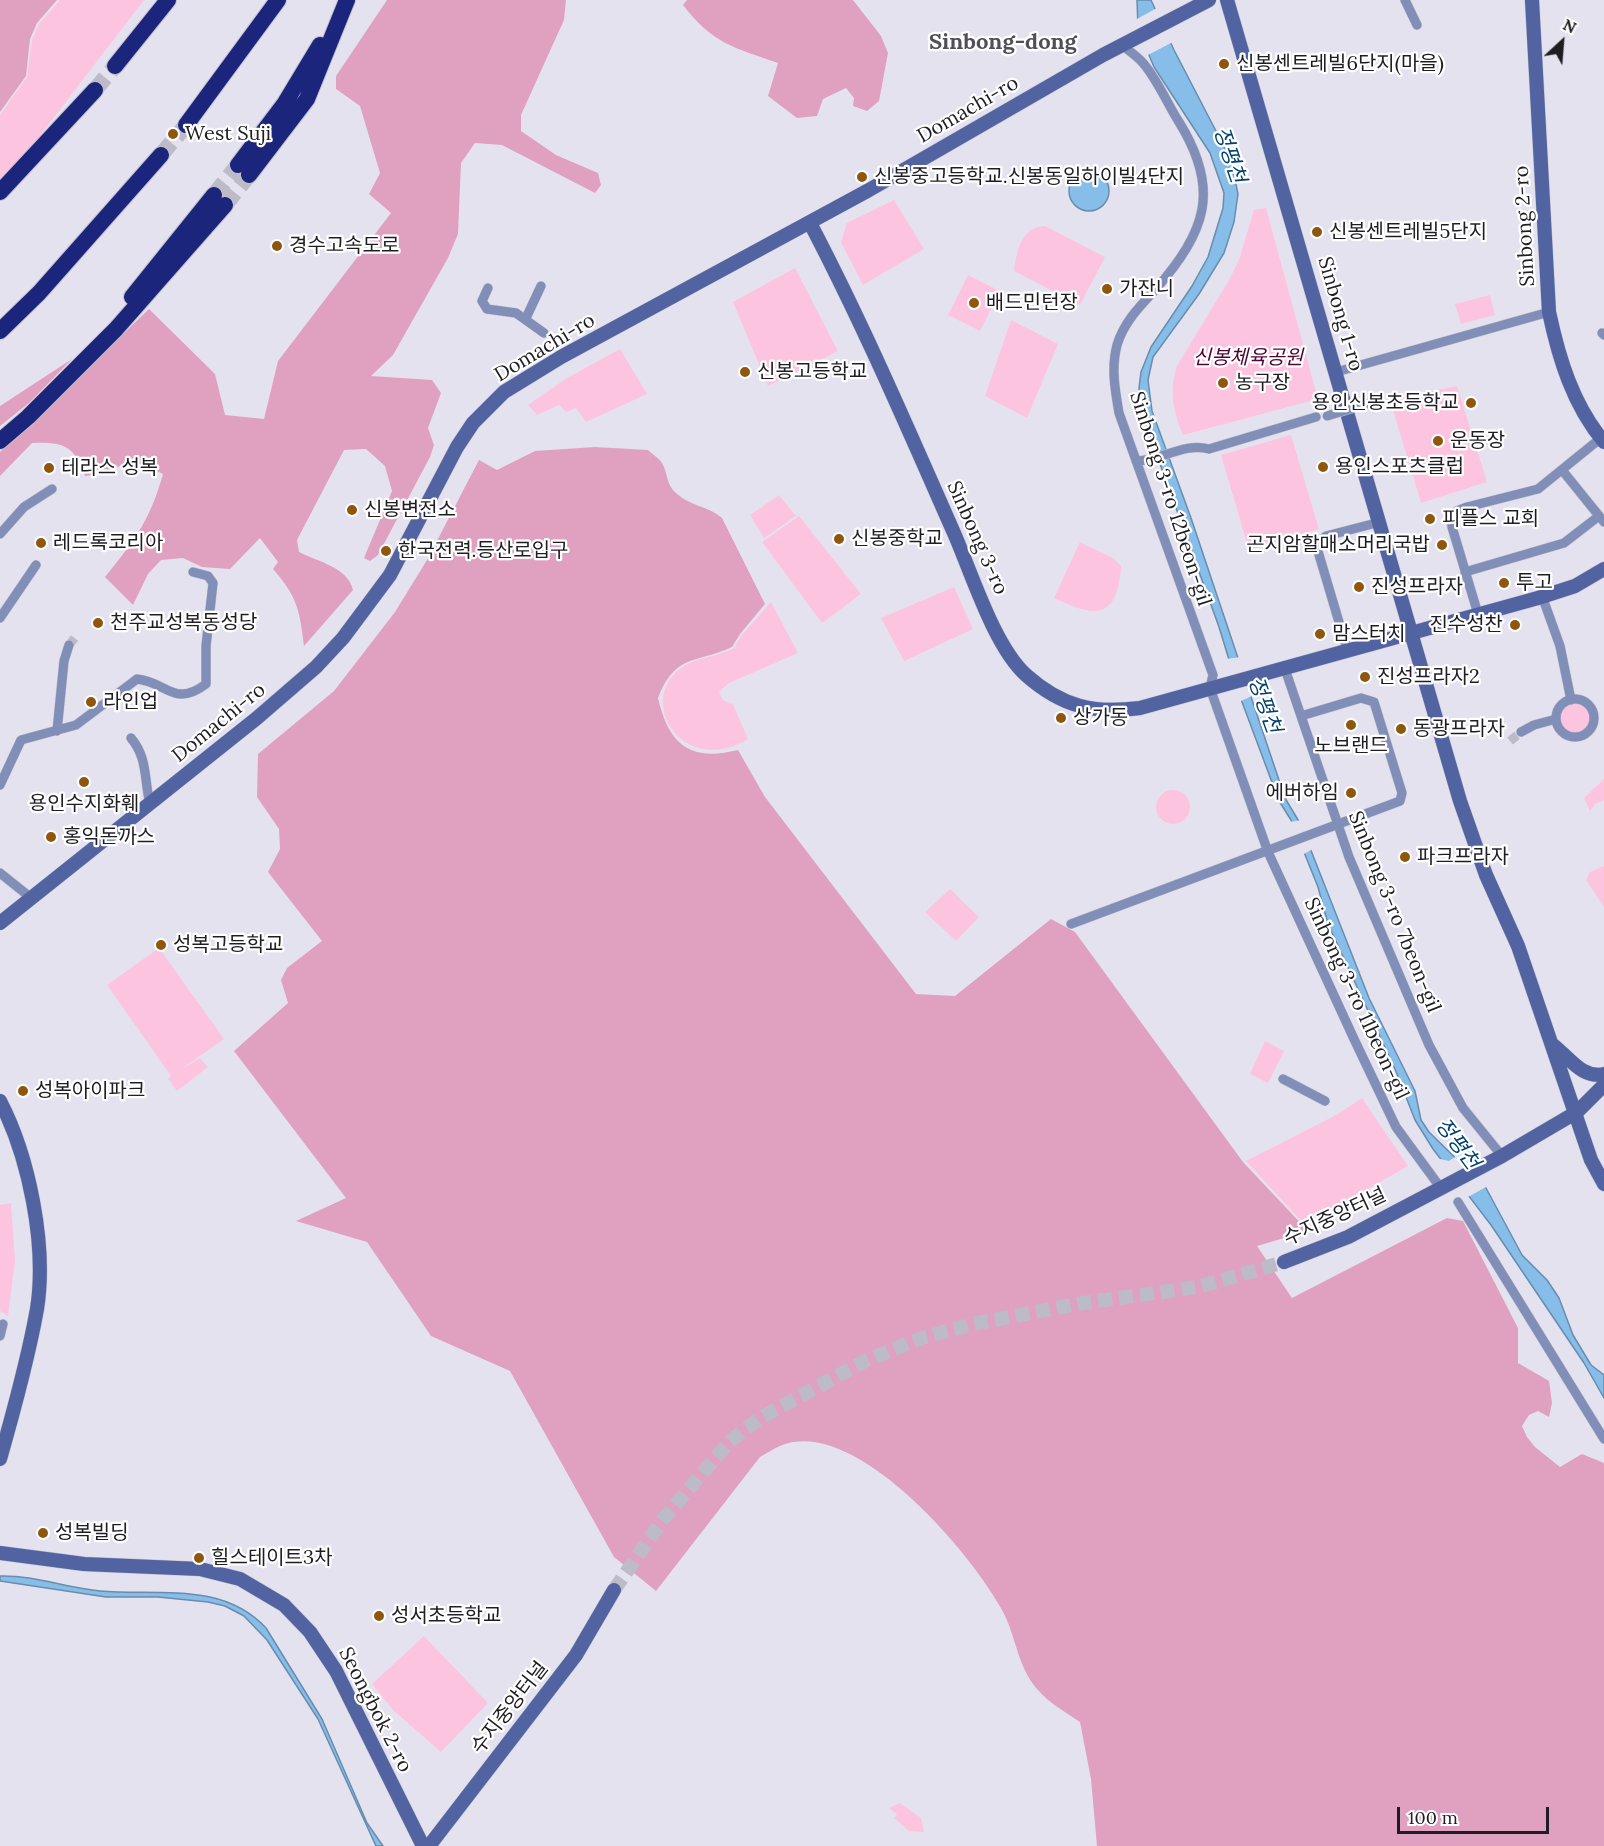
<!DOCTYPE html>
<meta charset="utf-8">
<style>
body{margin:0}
#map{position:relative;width:1604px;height:1846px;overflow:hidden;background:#e5e2f0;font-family:Lora,serif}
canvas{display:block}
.north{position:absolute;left:1532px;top:12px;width:60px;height:60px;-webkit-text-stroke:4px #fff;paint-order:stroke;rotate:26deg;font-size:16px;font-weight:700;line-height:24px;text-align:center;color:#1e1d22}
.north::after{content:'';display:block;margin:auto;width:21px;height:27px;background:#1e1d22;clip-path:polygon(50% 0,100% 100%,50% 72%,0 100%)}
.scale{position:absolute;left:1397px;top:1807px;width:152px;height:27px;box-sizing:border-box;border:3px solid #1e1d22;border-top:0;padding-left:8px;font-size:18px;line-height:21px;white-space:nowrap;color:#1e1d22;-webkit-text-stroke:4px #fff;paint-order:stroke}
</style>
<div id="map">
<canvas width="1604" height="1846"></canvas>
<div class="north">N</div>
<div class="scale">100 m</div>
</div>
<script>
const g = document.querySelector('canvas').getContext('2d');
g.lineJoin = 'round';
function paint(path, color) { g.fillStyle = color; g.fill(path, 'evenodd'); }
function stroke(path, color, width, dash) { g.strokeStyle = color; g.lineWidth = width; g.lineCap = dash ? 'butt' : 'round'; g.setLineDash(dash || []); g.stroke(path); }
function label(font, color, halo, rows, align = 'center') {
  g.font = font + ' Lora,"Noto Sans KR",serif'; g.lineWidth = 4.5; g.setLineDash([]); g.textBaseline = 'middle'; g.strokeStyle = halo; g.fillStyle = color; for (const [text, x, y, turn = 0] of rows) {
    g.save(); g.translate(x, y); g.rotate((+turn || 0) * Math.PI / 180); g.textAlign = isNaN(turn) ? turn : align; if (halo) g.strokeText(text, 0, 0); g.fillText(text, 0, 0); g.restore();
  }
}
paint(new Path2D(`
 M60 0H144L39 137 0 179V115L27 77 32 40 39 24Z
 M894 200 924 249 863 285 841 242 847 223Z
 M1266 208 1318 399 1183 435C1173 411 1169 390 1177 366L1229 280 1239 260 1254 210Z
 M1045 226 1105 257 1080 305 1014 271C1017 250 1021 227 1045 226Z
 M795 268 838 351 768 386 733 302Z
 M968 275 1000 291 980 331 948 315Z
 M1490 295 1495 315 1461 324 1455 304Z
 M1011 320 1058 344 1027 418 985 396Z
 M620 349 647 394 586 422 576 408 566 412 559 405 537 415 528 405 567 378Z
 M1457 386 1487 482 1421 503 1390 400Z
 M1291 435 1319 529 1249 550 1221 455Z
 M779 495 796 516 764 538 750 515Z
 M799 516 861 594 822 623 762 542Z
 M1080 542 1113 558 1121 566C1118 620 1095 618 1054 598Z
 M954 587 973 629 904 661 881 618Z
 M771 602 798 653 729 683 719 692 723 700 733 704 748 739C684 778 635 702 681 668 696 657 717 657 734 648L741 636Z
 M1557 718a18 18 0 1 1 36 0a18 18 0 1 1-36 0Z
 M1604 779V800L1595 804 1590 811 1584 798Z
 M1156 807a17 17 0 1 1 34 0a17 17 0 1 1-34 0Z
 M1604 866V907L1586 880 1590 872Z
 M950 889 979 917 956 941 925 912Z
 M159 948 224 1039 180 1070 200 1058 208 1067 177 1091 168 1079 171 1076 107 985Z
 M1265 1041 1284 1051 1268 1083 1250 1074Z
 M1362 1098 1408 1166 1305 1225 1246 1161 1338 1114Z
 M11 1203 15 1261 8 1316 0 1311V1205Z
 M424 1636 488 1703 441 1752 394 1711 372 1684Z
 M900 1803 921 1818 924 1832 909 1831 894 1818 897 1814 889 1808Z`), '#fdc4e0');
paint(new Path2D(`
 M0 0H57L37 23 30 39 26 76 0 112Z
 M387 0H566L564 20 521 115V131L556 155 598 173 601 185 595 193 502 145 475 143 461 163 458 234 448 258 393 355 371 376 432 380 441 393 428 428 434 445 430 457 378 555 370 561 364 558 392 491 385 466 366 449 344 450 297 540 299 552C318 562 348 567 353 590L304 646C300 611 297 596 273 569L278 562 260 538 230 569 202 567 183 558 161 560 148 574 133 605 105 577C135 540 150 520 163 474 122 451 123 472 85 476 74 445 63 442 32 443L0 476V452L149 309 215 374 225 415 264 419 278 361 391 213 369 194 380 173 360 106 336 89V76Z
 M687 0H853L881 36 888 53 879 101 867 111 853 106 854 98 846 88 823 99 817 116 797 118 768 96 778 63C733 47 713 44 683 5Z
 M72 359 29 403 0 426V406Z
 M595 447 648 450C652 454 659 458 662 463 668 473 666 485 676 493 690 506 708 506 722 518L765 604 740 634 732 647C695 664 676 653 658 698 669 745 690 762 738 750L765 797 916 994 955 996 1051 919 1075 932 1243 1162 1308 1231 1257 1246 1292 1298 1447 1218 1463 1221 1518 1328V1363L1549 1381 1552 1403 1549 1417 1538 1411 1529 1415 1522 1426 1527 1437 1535 1447 1560 1467 1582 1454 1604 1463V1846H1097L1091 1779 1080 1722C1065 1712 1049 1703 1037 1689 1017 1666 1016 1635 1002 1610 971 1553 866 1430 793 1442 781 1444 770 1451 760 1457L656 1591 614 1557 510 1371 431 1336 367 1242 296 1221 346 1198 234 1051 288 1003 281 980 287 968 322 941 268 872 280 849 279 829 257 797 258 754 334 691 395 612 427 560 479 460 497 470 535 451Z`), '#e0a1c0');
const water = new Path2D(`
 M1137 0H1151L1174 50 1231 160 1238 194 1234 222 1224 253 1199 294 1153 357 1148 380 1152 411 1191 518 1285 798 1301 825 1369 998 1415 1091 1421 1120 1429 1132 1486 1188 1522 1255 1547 1280 1559 1298 1573 1335 1591 1365 1604 1375V1398L1584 1363 1491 1225 1433 1149 1415 1120 1395 1069 1328 924 1318 887 1291 820 1279 801 1242 702 1219 627 1160 464 1141 407 1139 388 1141 372 1151 347 1192 286 1208 257 1223 208 1224 193 1210 153 1154 67 1138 29Z
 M1069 191a20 20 0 1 1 40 0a20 20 0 1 1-40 0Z
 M0 1576C33 1575 67 1588 100 1591 158 1596 222 1581 266 1628L322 1719 367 1823 383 1846H376L318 1719 267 1640 244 1616 225 1606 208 1602 158 1597H106L0 1581Z`);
paint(water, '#87bde9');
stroke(water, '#688dad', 1.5);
paint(new Path2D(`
 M1157 8 1173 42 1146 56 1135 30V20Z
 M1241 657 1254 695 1239 702 1226 659Z
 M1302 820 1313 849 1302 855 1289 822Z
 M1458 1155 1488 1186 1466 1198 1436 1158 1449 1161Z`), '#e5e2f0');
stroke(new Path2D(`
 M69 645 77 635
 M1510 741 1521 732`), '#bdbbc7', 9, [9, 4.5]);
stroke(new Path2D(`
 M614 1590 664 1518 730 1441 762 1417 865 1361 921 1338 978 1323 1083 1303 1198 1287 1284 1262`), '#bdbbc7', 14, [14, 7]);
stroke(new Path2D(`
 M95 90 115 66
 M161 155 186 125
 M214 195 238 165
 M225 205 249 175`), '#bdbbc7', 16, [16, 8]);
const street = new Path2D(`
 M1405 0 1417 25
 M1122 45C1129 51 1137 56 1143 63 1157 79 1167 103 1179 122 1221 190 1206 231 1156 289 1140 306 1124 322 1117 345 1111 368 1115 390 1119 413L1213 675 1210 688 1268 852 1354 1039 1396 1127 1440 1187
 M488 288 482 301 487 309 516 313 544 333
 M526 318 541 286
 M1602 333 1604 335
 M1336 372 1549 312
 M1136 461C1162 461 1183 442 1209 449L1316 417
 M1562 470 1604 522
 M0 534 24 507 52 489
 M1465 572 1564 543 1599 516
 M1542 596 1560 646 1571 700
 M1478 614 1452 527 1451 517 1457 511 1467 507 1538 489 1601 438
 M0 618 36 565
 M1347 649 1317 548V543L1326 536 1380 522
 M1284 666 1349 857 1429 1045 1463 1108 1502 1156
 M1556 718a19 19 0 1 1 38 0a19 19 0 1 1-38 0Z
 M57 731 64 661 69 645
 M1521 732 1534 725 1556 719
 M131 738C148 758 144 780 150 804
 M0 785 21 740 76 725 137 679C167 682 174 708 206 684V646L213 583 208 576 193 572
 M0 873 30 897
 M1071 924 1400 801 1402 793 1374 702 1361 698 1301 716
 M1283 1079 1325 1101
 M1458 1202 1604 1439
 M0 1336 3 1324`);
const secondary = new Path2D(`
 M1227 0 1460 801 1486 875 1518 946 1591 1160 1604 1184
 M1532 0 1549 312C1559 359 1573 405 1604 442
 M810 223C863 324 908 429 954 533 972 574 994 646 1026 675 1062 707 1094 714 1140 708L1538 598 1575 586 1604 569
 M0 923 257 718 316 667 343 638 390 575 457 447 473 423 504 392 561 357 869 190 1103 55 1209 0
 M1553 1045C1570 1058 1582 1079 1604 1074
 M0 1101C29 1157 47 1245 37 1309 28 1359 14 1410 0 1459
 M1284 1262 1348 1237 1502 1156 1577 1112 1604 1085
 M0 1553 84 1564 200 1569 240 1579 284 1605 310 1632 336 1671 423 1846
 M429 1846 576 1655 614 1590`);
const highway = new Path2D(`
 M115 66 168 0
 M186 125 278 0
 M238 165 285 103 320 45
 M249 175 307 99 347 0
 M0 192 95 90
 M132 297 214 195
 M0 331 39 293 161 155
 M0 441 28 417 116 329 225 205`);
stroke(street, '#c1bfcb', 10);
stroke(secondary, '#c1bfcb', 15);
stroke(highway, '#c1bfcb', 18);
stroke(street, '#808eb8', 9);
stroke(secondary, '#5163a0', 14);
stroke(highway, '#1b257c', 16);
const streetBridge = new Path2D(`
 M1327 416 1369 403`);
stroke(streetBridge, '#c1bfcb', 10, []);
stroke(streetBridge, '#808eb8', 9);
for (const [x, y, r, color] of [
 [1224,64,6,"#8f570e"],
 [173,134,6,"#8f570e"],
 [862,177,6,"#8f570e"],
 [1317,232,6,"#8f570e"],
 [277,246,6,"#8f570e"],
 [1107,289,6,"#8f570e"],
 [974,303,6,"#8f570e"],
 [745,372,6,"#8f570e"],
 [1223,383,6,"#8f570e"],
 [1471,403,6,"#8f570e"],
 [1438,441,6,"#8f570e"],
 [1323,467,6,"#8f570e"],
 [49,468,6,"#8f570e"],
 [352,510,6,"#8f570e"],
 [1430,519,6,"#8f570e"],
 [839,539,6,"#8f570e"],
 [41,543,6,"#8f570e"],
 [1442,545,6,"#8f570e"],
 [386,551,6,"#8f570e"],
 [1504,583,6,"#8f570e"],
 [1359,587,6,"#8f570e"],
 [98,623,6,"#8f570e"],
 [1515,625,6,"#8f570e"],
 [1320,634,6,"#8f570e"],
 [1365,677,6,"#8f570e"],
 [91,702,6,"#8f570e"],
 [1061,718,6,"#8f570e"],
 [1351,725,6,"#8f570e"],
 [1401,729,6,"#8f570e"],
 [84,782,6,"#8f570e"],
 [1351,793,6,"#8f570e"],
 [51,837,6,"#8f570e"],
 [1405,857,6,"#8f570e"],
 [161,945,6,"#8f570e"],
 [23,1091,6,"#8f570e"],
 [43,1533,6,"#8f570e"],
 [199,1558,6,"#8f570e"],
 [379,1616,6,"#8f570e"]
]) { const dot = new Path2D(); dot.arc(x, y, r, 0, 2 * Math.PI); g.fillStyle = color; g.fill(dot); stroke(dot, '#fff', 2); }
label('20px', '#1e1d22', '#fff', [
 ["신봉센트레빌6단지(마을)",1236,64],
 ["West Suji",185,134],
 ["신봉중고등학교.신봉동일하이빌4단지",874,177],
 ["신봉센트레빌5단지",1329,232],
 ["경수고속도로",289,246],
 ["가잔니",1119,289],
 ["배드민턴장",986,303],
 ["신봉고등학교",757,372],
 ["농구장",1235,383],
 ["용인신봉초등학교",1459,403,"right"],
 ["운동장",1450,441],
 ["용인스포츠클럽",1335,467],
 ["테라스 성복",61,468],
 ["신봉변전소",364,510],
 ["피플스 교회",1442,519],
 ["신봉중학교",851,539],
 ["레드록코리아",53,543],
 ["곤지암할매소머리국밥",1430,545,"right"],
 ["한국전력.등산로입구",398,551],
 ["투고",1516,583],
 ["진성프라자",1371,587],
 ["천주교성복동성당",110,623],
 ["진수성찬",1503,625,"right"],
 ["맘스터치",1332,634],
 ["진성프라자2",1377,677],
 ["라인업",103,702],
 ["상가동",1073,718],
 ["동광프라자",1413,729],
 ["노브랜드",1351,746,"center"],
 ["에버하임",1339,793,"right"],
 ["용인수지화훼",84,804,"center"],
 ["홍익돈까스",63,837],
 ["파크프라자",1417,857],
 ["성복고등학교",173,945],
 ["성복아이파크",35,1091],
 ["성복빌딩",55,1533],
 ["힐스테이트3차",211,1558],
 ["성서초등학교",391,1616]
], 'left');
label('20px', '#1e1d22', '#fff', [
 ["Domachi-ro",968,110,-30],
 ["Sinbong 2-ro",1525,226,-93],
 ["Sinbong 1-ro",1340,314,74],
 ["Domachi-ro",545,348,-31],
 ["Sinbong 3-ro 12beon-gil",1170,499,72],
 ["Sinbong 3-ro",977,538,66],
 ["Domachi-ro",219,723,-39],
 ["Sinbong 3-ro 7beon-gil",1394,912,68],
 ["Sinbong 3-ro 11beon-gil",1356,999,65],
 ["수지중앙터널",1335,1217,-25],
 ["수지중앙터널",510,1708,-52],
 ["Seongbok 2-ro",375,1710,63]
]);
label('italic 20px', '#4f0435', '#fff', [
 ["신봉체육공원",1248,358]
]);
label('italic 21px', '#00426b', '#fff', [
 ["정평천",1229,155,71],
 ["정평천",1264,705,70],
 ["정평천",1457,1144,53]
]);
label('bold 22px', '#514e5a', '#fff', [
 ["Sinbong-dong",1003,43]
]);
</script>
